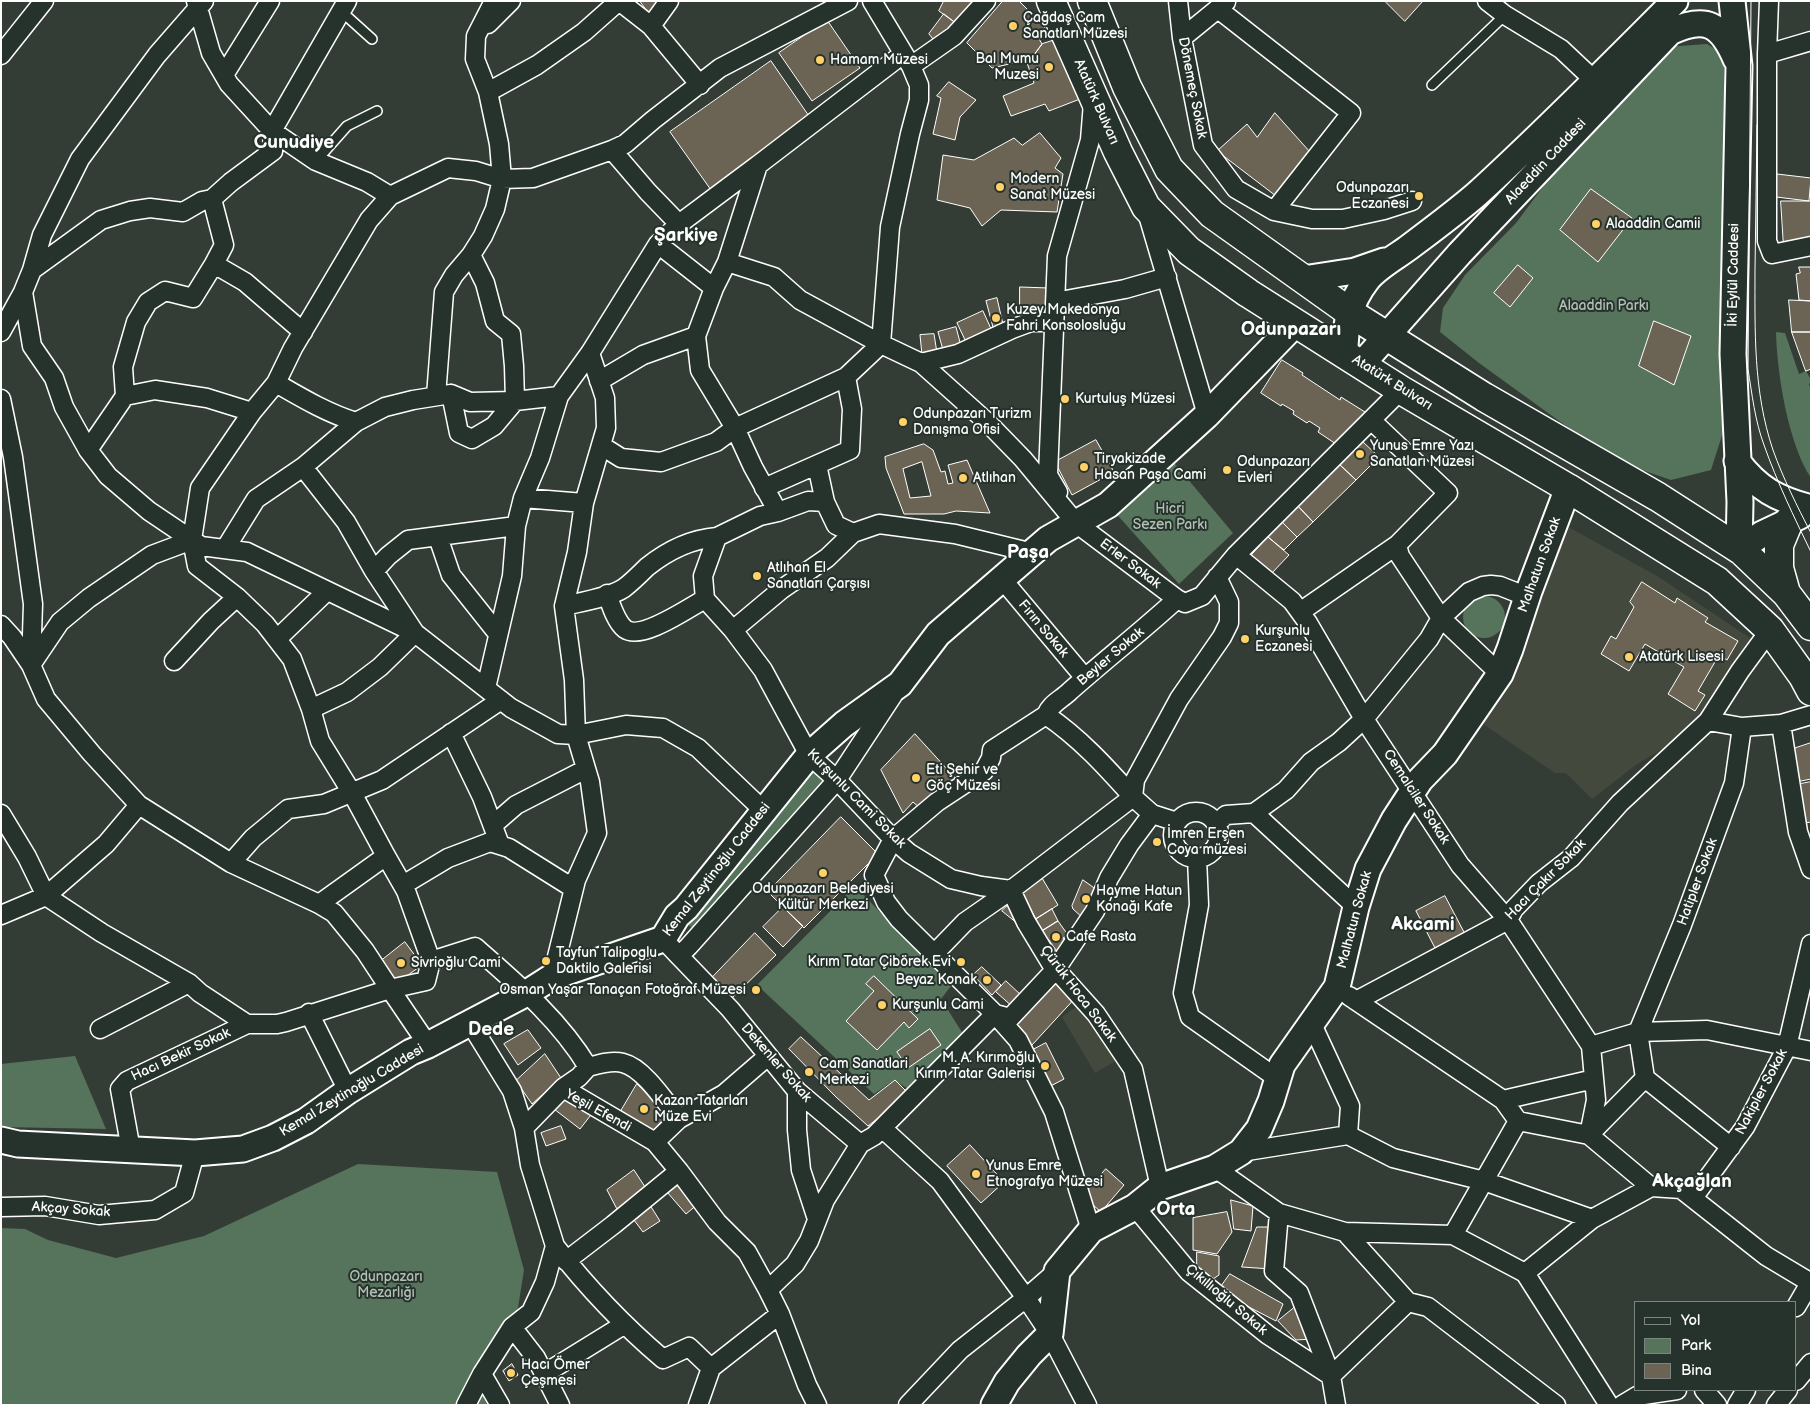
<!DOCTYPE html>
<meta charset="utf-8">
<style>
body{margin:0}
#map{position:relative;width:1812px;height:1406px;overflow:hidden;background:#343d35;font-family:"Balsamiq Sans",sans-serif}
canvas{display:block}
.frame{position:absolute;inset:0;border:2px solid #fff;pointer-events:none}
.legend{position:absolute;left:1634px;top:1301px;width:162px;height:90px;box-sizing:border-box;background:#26332d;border:1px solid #7d8581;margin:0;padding:6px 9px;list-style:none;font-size:15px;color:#fff}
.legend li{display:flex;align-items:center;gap:10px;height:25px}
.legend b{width:25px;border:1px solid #7d8581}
</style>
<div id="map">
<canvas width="1812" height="1406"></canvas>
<div class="frame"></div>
<ul class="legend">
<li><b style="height:6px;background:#26332d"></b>Yol</li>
<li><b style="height:14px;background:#56735b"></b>Park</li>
<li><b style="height:14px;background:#6b6454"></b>Bina</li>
</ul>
</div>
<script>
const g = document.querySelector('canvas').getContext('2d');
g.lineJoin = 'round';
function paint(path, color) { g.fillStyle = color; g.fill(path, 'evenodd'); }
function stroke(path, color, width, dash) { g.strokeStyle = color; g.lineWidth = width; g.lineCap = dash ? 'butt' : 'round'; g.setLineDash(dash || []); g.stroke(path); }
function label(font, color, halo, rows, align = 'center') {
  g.font = font + ' "Balsamiq Sans",sans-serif'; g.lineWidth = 4; g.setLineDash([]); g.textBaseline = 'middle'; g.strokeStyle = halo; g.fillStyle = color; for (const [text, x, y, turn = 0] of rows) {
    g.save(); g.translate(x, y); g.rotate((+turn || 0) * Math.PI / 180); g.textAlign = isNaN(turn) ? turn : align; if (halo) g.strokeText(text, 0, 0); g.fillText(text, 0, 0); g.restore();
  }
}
paint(new Path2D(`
 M1561 523 1657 576 1756 642 1698 722 1656 753 1637 764 1592 799 1566 773H1555L1480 722Z
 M1083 1002 1121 1058 1095 1073 1062 1017Z`), '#44493e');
paint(new Path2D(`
 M1707 44 1724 54 1725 426 1711 470 1671 480 1613 460 1479 363 1440 332 1443 308 1465 275 1516 223 1589 125 1666 47Z
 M1776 332 1785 333 1799 374 1806 371 1811 380 1809 385 1811 388V478C1788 443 1777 374 1776 332Z
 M1171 459 1233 533 1179 584 1112 509Z
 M1463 617a21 21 0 1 1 42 0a21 21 0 1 1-42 0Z
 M806 764 824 780 695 930 678 918Z
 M855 886 951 986 941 999 965 1037 910 1090 894 1080 874 1094 757 985Z
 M75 1056 106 1129 1 1127V1064Z
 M358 1164 497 1172 524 1270 518 1308 476 1377 487 1405H1V1228L25 1229 48 1240 116 1258 204 1236Z`), '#56735b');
const building = new Path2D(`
 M640 1H658L649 13Z
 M944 1H978L957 24 939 11Z
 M1003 1H1019L1045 27 1038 37 1042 44 1031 59 992 68 967 43Z
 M1385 1H1423L1405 21Z
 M944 14 957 24 937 44 929 34Z
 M827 20 860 68 812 101 779 53Z
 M1055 40 1080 99 1049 111 1045 104 1011 116 1003 96 1034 83 1026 60 1031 59 1042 44Z
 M771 61 811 119 711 190 670 132Z
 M949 82 976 100 960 117 955 140 933 134 941 98 937 96Z
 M1275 113 1310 152 1276 196 1217 151 1247 124 1257 137Z
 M1040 133 1061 158 1055 168 1063 174 1057 212 1001 210 982 226 970 208 937 200 943 155 974 160 1014 138 1022 145Z
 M1777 174 1811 178 1809 201 1776 197Z
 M1591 189 1632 218 1598 262 1560 230Z
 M1781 201H1811V243L1784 248Z
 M1518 265 1533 278 1510 307 1494 293Z
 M1799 267H1811V301L1799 300 1796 274 1800 273Z
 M1020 287 1049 288 1048 317 1020 316Z
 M997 298 1004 329 994 331 986 301Z
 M1789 300 1811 301V332H1792Z
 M983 311 992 331 966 342 957 323Z
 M1654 321 1691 336 1674 385 1639 366Z
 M956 327 961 346 943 350 938 332Z
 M1792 332H1811V369L1806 371Z
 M934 334 937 353 922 355 920 335Z
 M1282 360 1303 373 1302 375 1340 400 1341 397 1365 412 1342 448 1318 432 1320 428 1309 421 1307 423 1293 414 1294 411 1282 404 1281 406 1261 393Z
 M1096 440 1114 472 1072 495 1055 462Z
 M1362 441 1379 457 1356 480 1339 464Z
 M924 444 933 450 941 472 945 471 948 484 953 483 948 465 967 460 990 513 956 511 944 514H904L886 468 885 457ZM922 462 931 496 910 498 903 469Z
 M1339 464 1356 480 1313 522 1297 505Z
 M1297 505 1313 522 1297 537 1282 522Z
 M1282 522 1297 537 1284 550 1268 537Z
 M1268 537 1289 555 1271 574 1250 557Z
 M1642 582 1675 603 1677 598 1708 618 1705 622 1738 641 1727 660 1719 655 1698 691 1705 695 1695 711 1668 694 1684 667 1645 644 1629 671 1601 654 1611 636 1616 639 1634 607 1630 602Z
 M915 734 957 780 921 809 913 802 903 813 881 770Z
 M1811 743V779L1796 782 1793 749Z
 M1811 782V822L1799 824 1795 785Z
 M841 817 878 854 804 928 768 892Z
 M1042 878 1058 905 1036 919 1020 891Z
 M1083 880 1100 892 1084 919 1073 909 1072 906Z
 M1445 896 1465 934 1436 950 1416 911Z
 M1016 898 1018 924 1002 911Z
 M783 907 803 926 783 947 763 927Z
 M1052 909 1058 921 1042 931 1036 919Z
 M1058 921 1068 935 1063 938 1068 946 1059 954 1042 931Z
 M755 933 776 955 730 1000 710 980Z
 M405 942 422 965 397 983 381 961Z
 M982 967 1001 985 992 995 973 975Z
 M1059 974 1078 995 1032 1045 1014 1026Z
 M874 976 918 1019 909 1028 904 1022 877 1050 846 1021 874 991 866 984Z
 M1006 981 1022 996 1014 1008 996 992Z
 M930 1029 941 1045 908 1068 897 1052Z
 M528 1030 541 1048 518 1065 504 1044Z
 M801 1037 869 1100 895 1080 909 1094 868 1126 836 1097 789 1049Z
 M1046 1043 1064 1079 1045 1089 1027 1053Z
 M545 1054 561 1078 532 1104 516 1081Z
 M637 1084 669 1113 650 1134 618 1116Z
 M566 1092 594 1111 580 1129 554 1109Z
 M561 1126 566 1139 546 1146 541 1133Z
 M970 1145 1004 1182 981 1203 947 1166Z
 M1106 1169 1124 1185 1101 1212 1083 1196Z
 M634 1170 649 1193 618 1211 607 1190Z
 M681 1181 699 1203 686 1214 667 1192Z
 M1231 1200 1253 1206 1251 1231 1234 1229Z
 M648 1202 660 1221 643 1232 631 1216Z
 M1227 1212 1232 1232 1217 1254 1193 1250V1218Z
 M1257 1227H1272L1271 1269 1242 1267Z
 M1197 1252 1219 1256V1275L1207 1283 1197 1273Z
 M1230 1274 1283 1304 1276 1321 1218 1291Z
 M1294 1308 1302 1315 1313 1339 1296 1340 1278 1321Z
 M512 1364 518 1375 509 1381 503 1371Z`);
paint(building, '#6b6454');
stroke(building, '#fff', 1);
const lane = new Path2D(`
 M341 11 372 39
 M1432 85 1505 15
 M316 161 347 126 377 111`);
const street = new Path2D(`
 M196 1 211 53 229 84 272 131 316 161 367 182 390 196
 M619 1 651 26 700 85
 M1178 1 1182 38 1203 145 1236 189 1274 211 1312 219H1343L1384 210 1412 201
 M1487 1 1505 15 1561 49 1595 81
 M1769 1 1767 54V241L1772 254 1811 246
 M1218 9 1351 113 1274 211
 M488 24 511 1
 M651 26 669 1
 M1182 38 1226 2
 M1767 54 1811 41
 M1 55 44 1
 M911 66 954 36 986 1
 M224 75 270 1
 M488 92 537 65 584 32 619 1
 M612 150 648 192 679 224
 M1147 212 1207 415
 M727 262 774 277 800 300 881 344 921 363 988 423 1023 459 1076 523 1177 599 1185 603 1202 596 1236 555 1401 390
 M214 264 245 282 303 332
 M32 270 101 220 130 211 150 208 183 212 202 201 212 199 231 182 273 151 272 131 347 1
 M714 288 658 244 679 224 758 165
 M23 292 32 346 54 378 64 407 88 450 108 476 149 511 201 546 247 552 415 633 511 708 558 734 576 735 626 725 663 728 698 748 764 811
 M1055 302 1125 289 1167 277
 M1 332 23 292 32 270 42 235 80 159 157 55 204 1
 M921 363 958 354 1012 329 1031 322H1054
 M599 381 643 355 696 336
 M276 383C302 398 327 413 356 422
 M451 394 470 402 515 401 514 366 511 334 495 321 485 283 471 255
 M125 396 123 367 136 322 148 302 165 291 193 298 214 264 224 245 212 199
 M436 396 444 292 454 275 471 255 483 236 495 209 502 179 499 144 488 92 475 59 476 36 494 1
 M1 399 13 457 33 604 31 665 46 699 92 754 139 805
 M602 446 621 458 661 462 716 442 735 428 700 370 696 336 714 288 727 262 758 165 903 54
 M88 450 125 396 155 390 207 398 252 412
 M817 465 825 502
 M303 467 346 522 374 571 415 633 380 667 347 692 311 709
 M764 488 850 450 852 409 846 377 881 344 890 227 910 134 919 100V85L911 66 872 1
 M1058 492 1048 475 1057 256 1090 140 1093 103
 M523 498 584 503
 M778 512 753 467 735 428 846 377
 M438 537 451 575 498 634
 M717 537 760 516 778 512 808 501 825 502 836 525 853 533 879 524 955 534 1033 553
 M192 540 200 488 252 412 276 383 293 348 369 220 390 196 448 168 476 171 502 179 533 178 612 150 625 144 653 120 720 68 848 1
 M1397 545 1400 556 1441 618 1500 674
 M225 549 256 499 303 467 356 422 385 407 413 400 451 394 459 433 472 439 494 426 515 401 559 396 590 353 658 244
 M1236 555 1292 601 1308 623 1364 719 1460 865 1508 920 1591 1046 1596 1100 1589 1135 1518 1121 1503 1100
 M374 571 388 556 408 540 516 526
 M1002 579 1085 678
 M607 594C611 605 616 622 625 629 642 641 688 608 705 599
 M564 606C581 602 611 597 624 588 632 582 640 574 647 567 667 551 692 539 717 537L703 576 705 599 733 630 763 670 809 755 837 780 893 839 909 853 951 879 981 886 1011 890 1133 797C1106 767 1080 738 1046 715L992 750 991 758 984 771 937 802 893 839 874 875 886 902 899 919 995 1014 1018 1040 1054 1112 1091 1230
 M1300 612 1397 545 1448 493 1371 420
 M1 625 12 637 31 665 60 622 89 598 152 555 192 540 197 566 237 597 265 624 292 659 311 709 320 741 352 793 386 856 406 891 431 961 426 981 390 989 365 951 334 913 319 904 231 863 139 805 106 844 46 896 1 915
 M733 630 782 589 827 558 853 533
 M277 639 327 591
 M174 661 211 621 237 597
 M486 688 512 576 516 526 523 498 540 458 559 396
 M1046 715C1051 703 1061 700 1070 691 1105 660 1142 631 1177 599
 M1708 721 1742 727 1781 724 1811 715
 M1781 724 1798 832 1811 869
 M451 733 482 797 500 845
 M1173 835a23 23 0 1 1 46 0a23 23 0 1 1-46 0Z
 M1254 813 1286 790 1311 762 1339 742 1364 719 1429 639 1441 618 1469 592 1483 586 1491 585 1500 586 1528 597
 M1 814 27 857 46 896 102 933 189 983 200 993 247 1024H277L286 1022 390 989 428 1045
 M1177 822 1152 814 1133 797 1135 780 1179 699 1222 637 1229 623V602L1217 577
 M1216 824 1226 815 1254 813 1356 907
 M493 825 516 805 586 769
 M1197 858 1199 905 1183 993 1190 1017 1278 1079
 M231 863 253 838 288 809 324 804 382 780 501 700
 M403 885 448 858 490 842 509 848 568 885 576 880 597 833 590 782 576 735 574 680 564 606 577 552 584 503 606 428 605 398 590 353
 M319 904 386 856
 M663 939 679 956 689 946 837 780 893 695
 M934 954 965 922 1011 890 1026 922 1052 965 1096 1014 1133 1069 1160 1187
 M679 956 730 1009 797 1091 860 1144 874 1136 882 1128
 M431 961 475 947C516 983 559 1019 588 1067L579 1077 563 1088
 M552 977 576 880
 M1349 996 1503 1100 1594 1079
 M1356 1001 1508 920 1514 909 1539 883 1571 858 1620 803 1708 721 1740 671 1770 630
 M309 1013 348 1091
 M1311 1022 1350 1106 1348 1135
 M100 1029 189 983
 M1638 1032 1682 925 1734 783 1742 727
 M1638 1032 1645 1078
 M1591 1046 1638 1032 1707 1030 1811 1051
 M588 1067C599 1064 612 1060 623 1063 644 1068 666 1103 679 1119
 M1645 1078 1589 1135 1651 1187
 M1645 1078 1731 1147
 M797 1091V1130L801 1170 817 1219
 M1518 1121 1453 1235 1525 1273
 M524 1128 563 1088 655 1142 679 1171 717 1222 747 1252 768 1290 780 1314 711 1368 689 1347 663 1359C623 1325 587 1287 555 1246
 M655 1142 679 1119 724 1094 768 1056
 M131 1150 120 1089 127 1081 247 1024
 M1241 1152 1348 1135 1393 1158 1484 1181 1592 1219
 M1215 1168 1279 1213 1345 1232
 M1693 1198 1745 1127 1787 1047 1811 944
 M1 1207 45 1206 99 1215 155 1210 184 1193 195 1153
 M1135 1207 1189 1272 1268 1335 1331 1376
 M1279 1213 1274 1271 1299 1293 1331 1376
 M566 1261 613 1225 679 1171
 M768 1290 795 1264 809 1241 825 1200 860 1144
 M1408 1302 1345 1232 1453 1235
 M1796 1307 1810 1283
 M780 1314 807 1385 817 1405
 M512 1327 536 1358 560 1405
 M482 1374 500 1405
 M544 1374 625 1324
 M1796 1381 1811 1363
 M1704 1390 1717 1405
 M466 1405 482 1374 512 1327 531 1312 545 1282 555 1246 530 1165 524 1128 512 1091 470 1023
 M698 1405 711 1368
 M908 1405 960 1350 1026 1298 1057 1271
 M1087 1405 1050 1334 1026 1298 940 1181 882 1128 995 1014 1010 1018 1056 969 1095 911 1109 878 1129 845 1152 814
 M1336 1405 1331 1376 1408 1302 1428 1307 1556 1405
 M1609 1405 1525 1273 1592 1219 1651 1187 1681 1189 1766 1256 1811 1283
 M1622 1405 1637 1396 1677 1390
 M1737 1405 1746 1390
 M1776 1405 1788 1390`);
const secondary = new Path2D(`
 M1732 1 1739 66 1733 354 1740 502 1739 550
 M1303 279 1355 271 1384 261
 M1345 354C1345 326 1349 303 1367 280 1376 268 1396 257 1408 248 1432 230 1455 213 1477 194 1545 132 1610 66 1675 1
 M1361 365 1460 253 1670 32C1706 15 1721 24 1736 59
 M1737 461C1758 489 1777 499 1811 508
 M1739 550 1762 534 1800 516
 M1 1140 18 1144 195 1153 243 1149 273 1138 306 1121 348 1091 411 1052 428 1045 527 993 552 977 663 939 677 916 686 908 809 755 844 724 900 684 938 634 1048 539 1108 505 1207 415 1296 323
 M994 1405 1007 1382 1029 1355 1050 1334 1057 1271 1091 1230 1135 1207 1160 1187 1215 1168 1241 1152 1259 1129 1271 1101 1282 1065 1337 987 1356 907 1368 869 1394 820 1420 780 1445 754 1500 674 1510 649 1529 591 1568 488`);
const primary = new Path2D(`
 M1051 1 1118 152 1146 207 1189 251 1248 293 1401 390 1568 488 1717 581 1770 630 1803 676 1811 691
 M1092 1 1127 87 1169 169 1212 214 1355 316 1484 397 1658 497 1742 551 1786 593 1811 626
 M1786 593 1779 568V545L1789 521`);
stroke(lane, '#fff', 12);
stroke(street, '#fff', 21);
stroke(secondary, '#fff', 29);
stroke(primary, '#fff', 31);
stroke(lane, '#26332d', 9);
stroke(street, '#26332d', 18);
stroke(secondary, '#26332d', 25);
stroke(primary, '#26332d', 28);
stroke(new Path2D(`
 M1751 1 1748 369C1752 394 1755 421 1764 445 1777 482 1794 517 1811 552
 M1757 125C1756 173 1756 222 1755 270 1755 330 1753 391 1773 450 1783 478 1797 506 1811 533`), '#fff', 1);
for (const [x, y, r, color] of [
 [1013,26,5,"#ffd166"],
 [820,60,5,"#ffd166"],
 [1049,67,5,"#ffd166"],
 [1000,187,5,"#ffd166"],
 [1419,196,5,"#ffd166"],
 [1596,224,5,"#ffd166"],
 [996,318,5,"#ffd166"],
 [1065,399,5,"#ffd166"],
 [903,422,5,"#ffd166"],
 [1360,454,5,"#ffd166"],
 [1084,467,5,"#ffd166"],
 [1227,470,5,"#ffd166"],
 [963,478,5,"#ffd166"],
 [757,576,5,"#ffd166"],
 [1245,639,5,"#ffd166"],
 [1629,657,5,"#ffd166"],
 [916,778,5,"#ffd166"],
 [1157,842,5,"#ffd166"],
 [823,873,5,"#ffd166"],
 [1086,899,5,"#ffd166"],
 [1056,937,5,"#ffd166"],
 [546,961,5,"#ffd166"],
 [961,962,5,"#ffd166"],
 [401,963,5,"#ffd166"],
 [987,980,5,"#ffd166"],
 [756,990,5,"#ffd166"],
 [882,1005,5,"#ffd166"],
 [1045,1066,5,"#ffd166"],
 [809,1072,5,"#ffd166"],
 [644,1109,5,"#ffd166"],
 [976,1174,5,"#ffd166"],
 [511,1373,5,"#ffd166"]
]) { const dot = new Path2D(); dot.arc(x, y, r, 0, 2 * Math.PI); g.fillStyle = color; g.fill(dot); stroke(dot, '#26332d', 2); }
label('14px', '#fff', '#26332d', [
 ["Çağdaş Cam",1023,18],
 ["Sanatları Müzesi",1023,34],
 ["Bal Mumu",1039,59,"right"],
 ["Muzesi",1039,75,"right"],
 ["Hamam Müzesi",830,60],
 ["Modern",1010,179],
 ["Sanat Müzesi",1010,195],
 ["Odunpazarı",1409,188,"right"],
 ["Eczanesi",1409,204,"right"],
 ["Alaaddin Camii",1606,224],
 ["Kuzey Makedonya",1006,310],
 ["Fahri Konsolosluğu",1006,326],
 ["Kurtuluş Müzesi",1075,399],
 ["Odunpazarı Turizm",913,414],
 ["Danışma Ofisi",913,430],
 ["Yunus Emre Yazı",1370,446],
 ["Sanatları Müzesi",1370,462],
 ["Tiryakizade",1094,459],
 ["Hasan Paşa Cami",1094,475],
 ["Odunpazarı",1237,462],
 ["Evleri",1237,478],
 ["Atlıhan",973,478],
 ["Atlıhan El",767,568],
 ["Sanatları Çarşısı",767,584],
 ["Kurşunlu",1255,631],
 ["Eczanesi",1255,647],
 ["Atatürk Lisesi",1639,657],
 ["Eti Şehir ve",926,770],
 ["Göç Müzesi",926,786],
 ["İmren Erşen",1167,834],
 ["Coya müzesi",1167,850],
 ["Odunpazarı Belediyesi",823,889,"center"],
 ["Kültür Merkezi",823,905,"center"],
 ["Hayme Hatun",1096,891],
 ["Konağı Kafe",1096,907],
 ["Cafe Rasta",1066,937],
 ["Tayfun Talipoglu",556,953],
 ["Daktilo Galerisi",556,969],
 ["Kırım Tatar Çibörek Evi",951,962,"right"],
 ["Sivrioğlu Cami",411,963],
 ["Beyaz Konak",977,980,"right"],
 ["Osman Yaşar Tanaçan Fotoğraf Müzesi",746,990,"right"],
 ["Kurşunlu Cami",892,1005],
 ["M. A. Kırımoğlu",1035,1058,"right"],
 ["Kırım Tatar Galerisi",1035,1074,"right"],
 ["Cam Sanatlari",819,1064],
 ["Merkezi",819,1080],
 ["Kazan Tatarları",654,1101],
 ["Müze Evi",654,1117],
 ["Yunus Emre",986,1166],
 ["Etnografya Müzesi",986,1182],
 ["Hacı Ömer",521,1365],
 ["Çeşmesi",521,1381]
], 'left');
label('14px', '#fff', '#26332d', [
 ["Dönemeç Sokak",1192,88,79],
 ["Atatürk Bulvarı",1096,102,66],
 ["Alaeddin Caddesi",1546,162,-47],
 ["İki Eylül Caddesi",1734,275,-89],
 ["Atatürk Bulvarı",1392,383,32],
 ["Erler Sokak",1130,564,37],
 ["Malhatun Sokak",1540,565,-70],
 ["Fırın Sokak",1043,629,50],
 ["Beyler Sokak",1111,657,-40],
 ["Cemalciler Sokak",1416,797,57],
 ["Kurşunlu Cami Sokak",856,799,45],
 ["Kemal Zeytinoğlu Caddesi",717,870,-52],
 ["Hacı Çakır Sokak",1546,880,-45],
 ["Hatipler Sokak",1698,882,-70],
 ["Malhatun Sokak",1355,920,-75],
 ["Çürük Hoca Sokak",1078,994,53],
 ["Hacı Bekir Sokak",181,1055,-25],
 ["Dekenler Sokak",776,1063,49],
 ["Kemal Zeytinoğlu Caddesi",352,1091,-31],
 ["Nakipler Sokak",1762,1092,-62],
 ["Yeşil Efendi",598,1111,29],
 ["Akçay Sokak",71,1210,4],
 ["Çıkıllıoğlu Sokak",1226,1300,40]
]);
label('14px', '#b3c0b5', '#26332d', [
 ["Alaaddin Parkı",1604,306],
 ["Hicri",1170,509],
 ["Sezen Parkı",1170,525],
 ["Odunpazarı",386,1277],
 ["Mezarlığı",386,1293]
]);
label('bold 19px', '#fff', '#26332d', [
 ["Cunudiye",294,143],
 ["Şarkiye",686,236],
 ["Odunpazarı",1291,330],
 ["Paşa",1028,553],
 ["Akcami",1423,925],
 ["Dede",491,1030],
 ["Akçağlan",1692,1182],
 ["Orta",1176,1210]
]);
</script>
